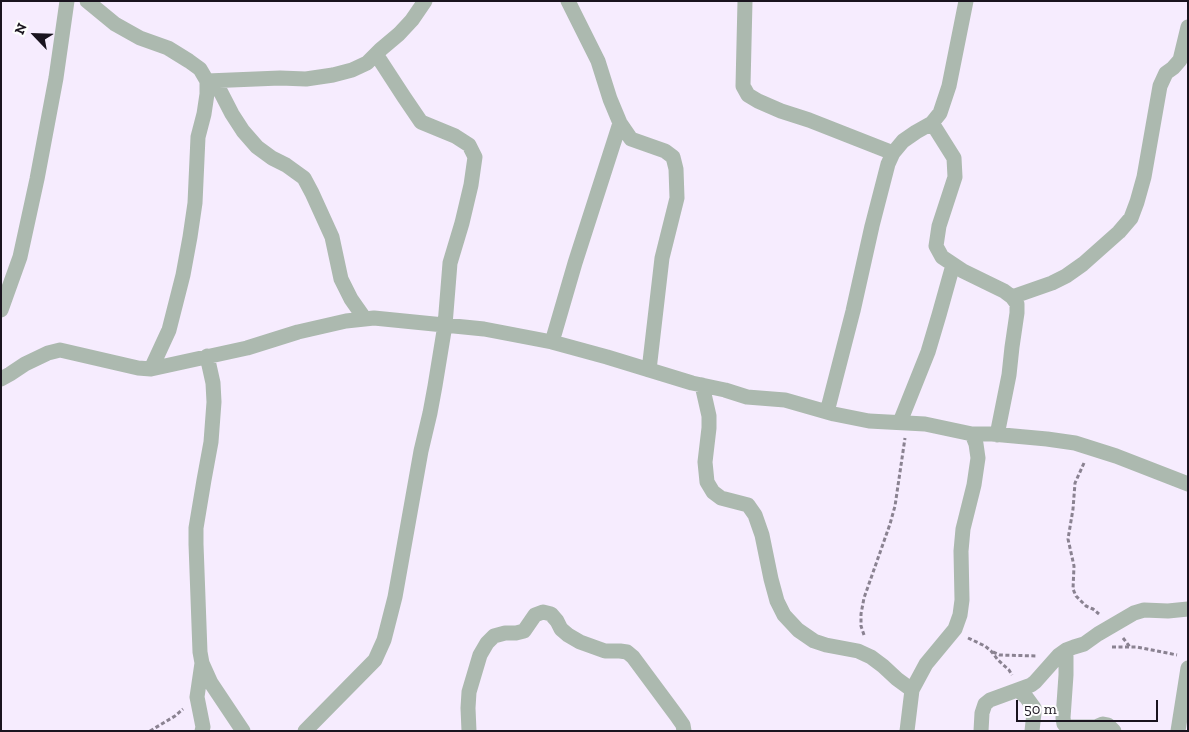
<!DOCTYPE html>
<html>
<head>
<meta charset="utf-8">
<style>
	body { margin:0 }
	#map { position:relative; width:1189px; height:732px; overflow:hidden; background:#f6ecfe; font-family:"Zilla Slab",serif }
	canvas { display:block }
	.frame { position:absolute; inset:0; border:2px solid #1a141f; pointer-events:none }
	.north { position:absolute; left:10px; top:10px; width:50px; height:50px; -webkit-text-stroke:4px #fefefe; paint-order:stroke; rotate:294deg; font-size:14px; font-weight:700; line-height:20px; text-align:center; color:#1a141f }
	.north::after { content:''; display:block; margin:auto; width:18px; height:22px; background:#1a141f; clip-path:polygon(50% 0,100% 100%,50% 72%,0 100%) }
	.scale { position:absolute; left:1016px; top:700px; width:142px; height:22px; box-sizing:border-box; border:2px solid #1a141f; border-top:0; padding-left:6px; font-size:15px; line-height:18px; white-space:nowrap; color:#1a141f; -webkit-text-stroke:4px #fefefe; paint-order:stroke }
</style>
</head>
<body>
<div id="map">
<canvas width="1189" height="732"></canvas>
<div class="frame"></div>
<div class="north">N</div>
<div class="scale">50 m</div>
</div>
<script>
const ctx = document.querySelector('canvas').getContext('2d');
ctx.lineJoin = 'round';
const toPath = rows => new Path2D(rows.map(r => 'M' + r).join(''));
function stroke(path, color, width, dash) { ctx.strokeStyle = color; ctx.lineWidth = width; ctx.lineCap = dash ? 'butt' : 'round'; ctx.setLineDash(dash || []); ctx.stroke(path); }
stroke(toPath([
	[1084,463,1075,483,1073,509,1068,539,1074,566,1073,589,1076,596,1086,606,1093,609,1099,614],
	[864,635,861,626,861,614,864,598,890,524,895,506,905,438],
	[968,638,985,646,991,651,998,660,1009,670,1012,675],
	[1123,638,1130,647],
	[1112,647,1137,647,1177,655],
	[993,652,1000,655,1036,656],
	[150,731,175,716,183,709]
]), '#8a8291', 3, [4, 2.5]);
stroke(toPath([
	[87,1,115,24,140,38,168,48,189,61,200,69,207,81,207,94,204,114,198,137,195,203,190,237,183,275,169,330,151,369],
	[568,1,598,61,610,99,620,123,631,139,665,151,673,157,676,169,677,198,662,258,649,370],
	[745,1,743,86,748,95,758,101,781,111,809,120,893,153],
	[207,81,280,78,306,79,333,75,352,70,367,63,380,50,399,34,412,20,425,1],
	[215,81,232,114,243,131,257,147,272,158,286,165,304,178,312,193,332,237,341,279,351,299,365,319],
	[932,123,954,158,955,177,939,226,936,246,942,257,963,271,1004,291,1012,297,1017,304,1017,313,1012,347,1009,375,997,435],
	[1012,297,1052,283,1066,276,1083,264,1119,232,1131,218,1137,202,1144,177,1160,86,1166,73,1173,68,1180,60,1188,27],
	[1,310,20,257,37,179,56,78,67,1],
	[552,342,575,263,620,123],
	[207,356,213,383,214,402,211,442,204,480,196,528,196,544,200,652,202,663,211,683,243,731],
	[1,379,10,374,25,364,48,353,60,350,138,368,151,369,247,348,298,332,346,321,374,318,484,329,552,342,607,357,692,383,725,390,747,397,785,400,834,414,869,421,925,424,972,434,992,434,1047,439,1075,443,1116,456,1188,484],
	[702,385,709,416,709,428,705,462,707,482,713,492,721,498,748,505,755,515,762,535,771,579,777,601,784,615,798,630,814,641,826,645,858,651,871,657,883,666,897,679,912,690],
	[827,412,853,311,872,226,888,164,893,153,903,141,916,132,932,123,940,113,949,86,966,1],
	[900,422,928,352,939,315,953,265],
	[1066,650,1066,675,1063,718,1064,724,1066,726,1071,727,1096,727,1103,724,1108,725,1114,731],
	[202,663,197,697,203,727,202,731],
	[1018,690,1026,697,1034,708,1034,713,1032,731],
	[305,731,375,660,384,640,395,597,421,451,430,413,435,386,445,325,448,288,450,263,462,223,471,185,475,157,469,145,455,136,421,122,404,97,376,54],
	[469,731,468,708,469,692,480,655,487,643,494,636,505,633,516,633,524,631,535,615,543,612,551,614,557,621,561,629,568,635,580,642,605,651,620,651,627,652,633,657,676,715,683,725,684,731],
	[907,731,912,690,926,664,955,629,960,615,962,600,961,551,963,529,974,485,978,458,976,444,972,434],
	[981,731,982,713,985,704,990,700,1031,685,1035,682,1059,655,1066,650,1074,647,1084,644,1098,634,1134,613,1144,610,1168,611,1188,609],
	[1178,731,1188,668]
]), '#acb9af', 15);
</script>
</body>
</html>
